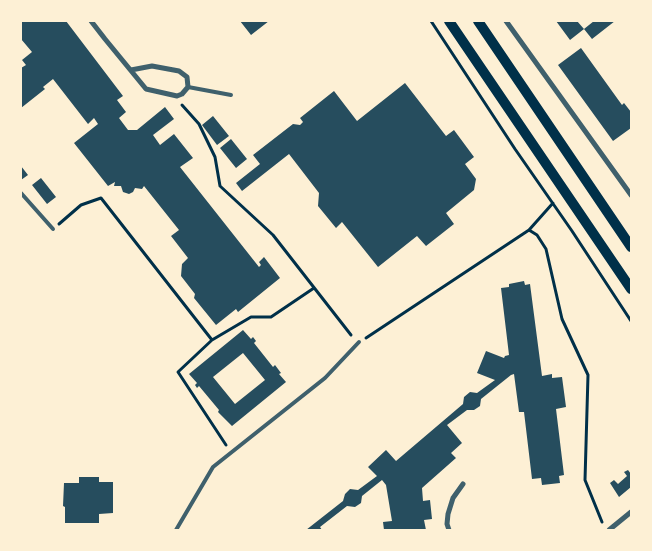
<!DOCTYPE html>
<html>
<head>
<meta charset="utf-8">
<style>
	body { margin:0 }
	#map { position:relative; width:652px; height:551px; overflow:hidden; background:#fdf0d5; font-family:Lora,serif }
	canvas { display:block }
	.frame { position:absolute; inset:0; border:22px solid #fdf0d5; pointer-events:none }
</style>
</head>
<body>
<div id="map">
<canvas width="652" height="551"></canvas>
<div class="frame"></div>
</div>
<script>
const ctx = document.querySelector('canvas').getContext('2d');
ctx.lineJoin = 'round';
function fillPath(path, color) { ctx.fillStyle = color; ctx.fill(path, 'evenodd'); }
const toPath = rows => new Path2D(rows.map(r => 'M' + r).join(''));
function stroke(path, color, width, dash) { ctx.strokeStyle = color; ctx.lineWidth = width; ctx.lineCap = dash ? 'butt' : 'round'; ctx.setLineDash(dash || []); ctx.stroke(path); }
fillPath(toPath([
	[21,21,66,21,123,96,117,100,126,112,119,118,128,130,137,130,165,107,174,119,153,135,160,145,174,134,193,158,180,167,259,267,261,265,259,262,264,257,280,278,238,312,236,309,216,325,194,298,195,294,181,276,182,264,188,258,171,236,179,230,144,186,142,189,135,188,133,192,129,194,123,192,121,186,114,186,115,182,108,186,74,143,98,124,94,118,88,124,53,79,43,87,45,89,21,108,21,68,26,65,22,60,32,52,21,39],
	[240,21,269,21,251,35],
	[556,21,577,21,584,29,570,40],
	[594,21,615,21,592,39,584,29],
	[581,48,622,105,624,103,631,112,631,128,613,141,558,65],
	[405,83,446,136,454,130,474,157,465,164,476,179,474,190,446,213,454,224,426,246,417,236,378,267,342,222,336,228,318,206,319,193,289,154,242,191,236,183,260,164,253,155,293,124,300,125,303,122,300,118,334,91,357,121],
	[213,116,229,136,217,145,202,125],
	[231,139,247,159,236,168,220,148],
	[21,166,28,175,21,180],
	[41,178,56,197,47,204,32,185],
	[524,281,525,285,530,284,542,376,552,374,552,378,562,377,566,407,556,409,564,475,559,476,560,483,542,485,541,478,532,479,524,412,519,412,514,374,511,375,481,399,480,406,474,410,467,410,447,425,462,443,451,453,456,458,422,488,423,501,430,500,432,519,424,520,426,530,384,530,383,522,392,521,386,485,382,480,362,496,361,503,355,507,347,506,320,527,322,530,306,530,343,501,345,494,350,489,358,490,377,476,368,467,386,450,396,461,463,404,464,397,470,392,477,393,495,380,477,373,486,351,504,358,505,356,509,355,501,288,509,287,509,284],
	[243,330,251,339,253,337,256,341,254,343,273,367,275,365,281,373,279,374,286,382,232,426,218,412,219,410,199,386,197,388,195,385,197,383,189,374],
	[243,353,265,380,235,404,213,377],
	[628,470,631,474,631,487,619,497,610,483,614,480,618,484,627,476,624,472],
	[79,477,99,477,99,482,113,482,113,513,99,514,99,523,65,523,65,507,63,506,64,483,79,483]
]), '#264d5e');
stroke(toPath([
	[431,21,515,149,572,231,631,321],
	[182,105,199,124,215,157,220,186,273,235,351,335],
	[59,224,81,205,101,198,212,340,178,372,226,445],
	[529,230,553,203],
	[366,338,529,230,537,235,546,249,562,319,588,375,585,480,602,522],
	[212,340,251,317,271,317,314,288]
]), '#003049', 3);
stroke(toPath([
	[188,87,231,95],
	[21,193,53,229],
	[176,530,213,467,325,378,359,342]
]), '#3f606c', 4);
stroke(toPath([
	[91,21,105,39,146,89,177,96,182,94,188,87,187,77,179,71,152,66,131,70],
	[506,21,631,195],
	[449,530,447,524,448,514,453,498,463,484],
	[609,530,631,512]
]), '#3f606c', 5);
stroke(toPath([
	[449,21,631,289],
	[478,21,631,247]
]), '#003049', 10);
</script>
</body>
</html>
